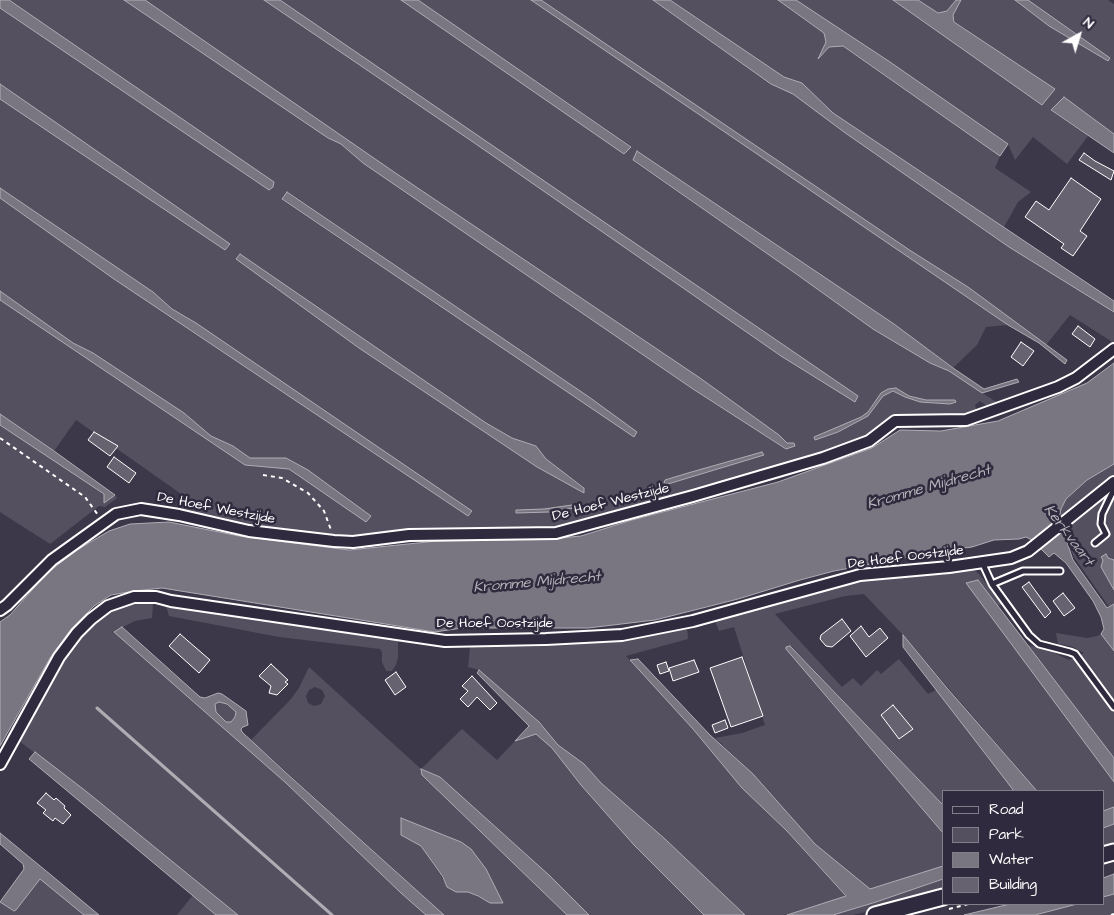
<!DOCTYPE html>
<html>
<head>
<meta charset="utf-8">
<style>
	body { margin:0 }
	#map { position:relative; width:1114px; height:915px; overflow:hidden; background:#3c3749; font-family:"Architects Daughter",sans-serif }
	canvas { display:block }
	.legend { position:absolute; left:942px; top:790px; width:162px; height:115px; box-sizing:border-box; background:#2f2a3d; border:1px solid #827f8b; margin:0; padding:6px 9px; list-style:none; font-size:15px; color:#fff }
	.legend li { display:flex; align-items:center; gap:10px; height:25px }
	.legend b { width:25px; border:1px solid #827f8b }
	.north { position:absolute; left:1054px; top:10px; width:50px; height:50px; -webkit-text-stroke:4px #2f2a3d; paint-order:stroke; rotate:39deg; font-size:14px; font-weight:700; line-height:20px; text-align:center; color:#fff }
	.north::after { content:''; display:block; margin:auto; width:18px; height:22px; background:#fff; clip-path:polygon(50% 0,100% 100%,50% 72%,0 100%) }
</style>
</head>
<body>
<div id="map">
<canvas width="1114" height="915"></canvas>
<ul class="legend">
<li><b style="height:6px;background:#2f2a3d"></b>Road</li>
<li><b style="height:14px;background:#555060"></b>Park</li>
<li><b style="height:14px;background:#797682"></b>Water</li>
<li><b style="height:14px;background:#666270"></b>Building</li>
</ul>
<div class="north">N</div>
</div>
<script>
const ctx = document.querySelector('canvas').getContext('2d');
ctx.lineJoin = 'round';
function fillPath(path, color) { ctx.fillStyle = color; ctx.fill(path, 'evenodd'); }
const toPath = rows => new Path2D(rows.map(r => 'M' + r).join(''));
function stroke(path, color, width, dash) { ctx.strokeStyle = color; ctx.lineWidth = width; ctx.lineCap = dash ? 'butt' : 'round'; ctx.setLineDash(dash || []); ctx.stroke(path); }
function write(font, color, halo, rows, align = 'center') {
  ctx.font = font + ' "Architects Daughter",sans-serif'; ctx.lineWidth = 5; ctx.setLineDash([]); ctx.textBaseline = 'middle'; ctx.strokeStyle = halo; ctx.fillStyle = color; for (const [text, x, y, turn = 0] of rows) {
    ctx.save(); ctx.translate(x, y); ctx.rotate((+turn || 0) * Math.PI / 180); ctx.textAlign = isNaN(turn) ? turn : align; if (halo) ctx.strokeText(text, 0, 0); ctx.fillText(text, 0, 0); ctx.restore();
  }
}
fillPath(toPath([
	[9,0,124,0,328,137,341,144,363,163,693,389,785,449,795,446,794,443,787,443,779,435,700,378,394,172,145,0,264,0,473,142,781,356,781,343,461,126,280,0,401,0,624,154,631,146,418,0,531,0,1008,325,986,327,977,345,953,368,894,324,638,151,633,161,795,273,873,329,930,363,949,371,1001,405,991,409,980,401,975,405,977,412,969,416,895,417,863,439,803,462,563,530,353,542,257,529,181,513,184,496,76,420,54,451,0,414,0,300,245,465,289,469,366,522,371,516,308,470,286,458,250,458,233,446,211,436,184,413,93,353,73,343,0,291,0,198,173,319,468,516,472,512,196,323,172,309,153,292,0,188,0,99,225,250,230,245,0,84,0,8,269,190,273,187,274,182],
	[288,192,589,397,637,433,634,436,282,200],
	[239,254,486,423,512,438,536,446,546,459,584,487,583,492,537,467,359,348,237,259],
	[896,388,909,396,926,400,954,400,956,401,920,402,905,397,893,391,883,396,868,416,838,432,815,439,814,437,861,417,868,412,881,393,888,389],
	[762,452,764,455,668,484,665,480],
	[541,0,653,0,771,84,793,93,844,132,1009,247,1114,312,1114,343,1070,315,1046,345,968,287,911,251],
	[670,0,778,0,824,33,826,42,819,57,829,47,842,46,1000,156,995,168,1031,192,1018,202,1004,227,833,113,802,83,784,77],
	[796,0,893,0,1042,104,1054,89,955,22,953,15,961,0,1015,0,1049,26,1108,61,1110,58,1028,0,1108,0,1114,4,1114,134,1064,97,1051,111,1088,136,1067,164,1033,137,1015,160,1008,144,890,62],
	[918,0,956,0,947,11,938,13],
	[0,425,105,495,104,503,115,495,117,498,105,507,99,506,50,544,0,512],
	[1114,464,1114,475,1080,504,1059,519,1061,509,1066,499,1087,480],
	[1114,489,1114,560,1108,558,1104,560,1101,567,1114,590,1114,604,1109,607,1074,557,1063,530],
	[967,568,974,570,979,574,1002,604,998,606,978,580,967,583,1114,782,1114,807,1103,811,1103,791,1037,791,903,635,864,594,845,596,775,614,842,687,853,678,861,686,877,670,881,674,899,659,928,694,936,690,1014,791,943,791,943,805,791,646,787,647,786,649,943,833,943,866,870,890,815,844,753,774,715,738,742,733,765,725,734,627,719,631,715,621,800,595,874,577,936,570,940,575,946,574,952,569],
	[141,603,153,604,152,618,135,621,117,630,286,783,401,893,426,915,238,915,87,792,15,738,59,665,79,637,99,617,113,607],
	[166,606,398,639,398,658,396,665,392,671,386,671,382,662,382,652,380,649,279,637,169,616],
	[687,627,688,639,626,656,693,729,742,788,787,831,846,897,787,915,745,915,665,839,601,783,584,764,558,745,539,722,479,670,468,667,470,647,534,647,618,642],
	[1056,633,1087,638,1097,636,1101,634,1114,651,1114,758,1028,645,1048,650,1069,660,1084,653,1071,646,1058,644],
	[309,667,421,769,462,729,497,760,515,741,536,734,552,748,581,785,634,845,704,915,589,915,550,876,440,777,421,769,422,775,567,915,444,915,251,740,291,699,299,688],
	[315,687,322,690,325,696,321,704,314,706,308,703,306,696,309,690],
	[401,835,450,839,461,842,471,849,486,869,490,903,468,892,456,892,449,888,421,846],
	[219,702,227,704,236,712,235,717,231,722,226,722,222,719,216,712,215,704],
	[1114,824,1114,846,1103,849,1103,828],
	[40,879,84,915,0,915,0,902,13,911,16,910],
	[943,879,943,892,853,915,833,915,876,902],
	[1114,894,1114,915,1035,915,1077,904,1103,904,1103,897],
	[193,895,216,915,177,915]
]), '#555060');
const water = toPath([
	[0,0,9,0,274,182,273,187,269,190,0,8,0,0],
	[124,0,145,0,394,172,700,378,779,435,787,443,794,443,795,446,786,449,693,389,363,163,341,144,328,138,124,0],
	[264,0,280,0,858,396,855,402,781,356,473,142,264,0],
	[401,0,418,0,631,147,624,154,401,0],
	[531,0,541,0,911,251,968,287,1067,360,1065,364,1039,343,1008,325,531,0],
	[653,0,670,0,784,77,802,83,833,113,1114,301,1114,312,1009,247,844,132,793,94,771,84,653,0],
	[778,0,796,0,890,62,1008,144,1000,156,843,46,829,47,818,59,826,42,824,33,778,0],
	[893,0,918,0,938,13,947,11,956,0,961,0,953,15,954,22,1055,89,1042,105,893,0],
	[1015,0,1028,0,1110,58,1108,61,1049,26,1015,0],
	[0,84,58,124,230,244,225,250,0,99,0,84],
	[1064,97,1114,134,1114,153,1051,110,1064,97],
	[637,151,894,324,953,368,984,389,1017,379,1019,382,982,393,949,371,930,363,873,329,795,273,633,160,637,151],
	[0,188,153,292,172,309,196,323,472,511,468,516,114,279,0,198,0,188],
	[287,192,589,397,637,432,634,437,282,199,287,192],
	[240,254,486,423,512,438,536,446,546,459,584,488,584,493,537,467,359,348,236,259,240,254],
	[0,291,73,343,93,353,184,413,211,436,233,446,250,458,286,458,308,470,371,516,366,522,289,469,245,465,0,300,0,291],
	[1114,363,1114,464,1087,480,1066,499,1061,509,1059,519,1073,560,1107,608,1114,604,1114,651,1101,634,1104,629,1101,617,1093,601,1066,563,1054,553,1049,557,1032,540,1026,537,1019,539,994,540,972,547,940,551,834,571,800,580,738,599,655,620,588,628,462,628,435,632,162,588,135,591,111,595,94,606,71,629,50,658,0,746,0,622,10,615,47,573,77,550,109,531,130,524,169,522,239,536,349,550,437,541,549,539,581,536,632,520,778,482,872,448,900,430,941,431,998,421,1087,383,1114,363],
	[896,388,909,396,926,400,955,400,956,402,950,404,920,402,905,397,893,391,883,396,868,416,838,432,815,440,814,437,861,417,868,412,881,393,888,389,896,388],
	[0,414,54,451,115,495,104,503,104,494,0,425,0,414],
	[762,452,764,455,668,484,664,483,665,480,688,473,762,452],
	[572,505,573,508,550,512,516,513,516,510,544,509,572,505],
	[1106,554,1108,558,1114,560,1114,590,1101,567,1103,560,1101,557,1106,554],
	[978,580,1114,758,1114,782,966,583,978,580],
	[122,627,200,697,205,698,218,693,222,694,246,711,248,725,243,727,241,729,242,732,284,771,444,915,426,915,401,893,286,783,114,632,122,627],
	[219,702,227,704,236,712,235,717,231,722,226,722,216,712,215,704,219,702],
	[903,635,947,688,1037,791,1014,791,903,647,903,635],
	[790,646,943,805,943,833,786,649,786,647,790,646],
	[638,659,710,735,753,774,815,844,870,889,943,866,943,879,876,902,833,915,787,915,846,896,787,831,742,788,693,729,630,660,638,659],
	[479,670,539,722,558,745,584,764,601,783,665,839,745,915,704,915,634,845,581,785,552,748,536,734,515,741,529,726,477,673,479,670],
	[35,752,87,792,238,915,216,915,29,759,35,752],
	[421,769,440,777,550,876,589,915,567,915,422,775,421,769],
	[1114,807,1114,824,1103,828,1103,811,1114,807],
	[401,818,461,842,471,849,486,869,503,903,490,903,478,896,468,892,456,892,447,887,443,877,421,846,401,835,401,818],
	[0,833,51,875,99,915,84,915,40,879,16,910,14,911,0,902,24,869,23,864,0,844,0,833],
	[1114,874,1114,894,1103,897,1103,878,1114,874],
	[1010,904,1077,904,1035,915,964,915,1010,904]
]);
fillPath(water, '#797682');
stroke(water, '#afadb4', 1);
stroke(toPath([
	[97,708,332,915]
]), '#afadb4', 3);
const building = toPath([
	[1084,153,1095,161,1114,171,1111,180,1079,160,1084,153],
	[1071,178,1101,199,1080,231,1087,236,1073,256,1061,248,1064,244,1025,217,1036,201,1049,210,1071,178],
	[1078,326,1095,339,1090,347,1072,334,1078,326],
	[1021,342,1034,351,1023,366,1011,357,1021,342],
	[94,432,118,446,110,456,88,440,94,432],
	[114,457,136,473,129,483,107,467,114,457],
	[1029,582,1051,612,1045,618,1022,587,1029,582],
	[1063,593,1075,608,1064,616,1053,601,1063,593],
	[842,619,851,631,832,647,826,646,820,639,821,635,842,619],
	[861,626,869,637,880,628,888,638,866,657,850,636,861,626],
	[180,634,210,660,199,673,169,646,180,634],
	[742,657,763,716,731,727,710,668,742,657],
	[694,660,699,672,673,681,669,668,694,660],
	[666,662,669,671,660,674,657,665,666,662],
	[271,664,288,680,285,682,288,684,277,695,269,693,271,686,259,676,271,664],
	[396,672,406,687,395,695,385,680,396,672],
	[472,676,497,703,490,710,477,697,468,707,460,699,468,691,462,686,472,676],
	[893,705,913,729,899,739,881,715,893,705],
	[725,720,728,728,715,733,712,725,725,720],
	[46,793,54,800,56,798,65,806,64,808,71,815,63,824,55,818,53,821,43,813,46,810,37,803,46,793]
]);
fillPath(building, '#666270');
stroke(building, '#fff', 1);
const lane = toPath([
	[1095,543,1106,534,1101,524,1102,514,1114,489],
	[982,562,992,584,1029,635,1039,644,1070,652,1075,654,1114,707],
	[992,584,1023,571,1060,571]
]);
const street = toPath([
	[0,610,7,605,52,560,116,514,141,509,179,515,249,531,334,541,353,542,409,535,556,533,693,496,823,458,869,441,895,421,966,420,1058,387,1076,378,1114,349],
	[0,764,59,657,77,633,91,619,108,606,134,597,156,597,171,601,445,641,546,639,622,635,693,621,860,575,949,567,1011,558,1028,551,1114,482]
]);
const secondary = toPath([
	[1103,855,1114,852],
	[875,915,943,897]
]);
stroke(lane, '#fff', 9);
stroke(street, '#fff', 14);
stroke(secondary, '#fff', 19);
stroke(toPath([
	[0,438,85,497,98,515],
	[263,475,282,478,308,493,324,511,331,530],
	[949,909,969,904],
	[1111,915,1114,914]
]), '#fff', 2, [4, 4]);
stroke(lane, '#2f2a3d', 5);
stroke(street, '#2f2a3d', 10);
stroke(secondary, '#2f2a3d', 15);
write('14px', '#fff', '#2f2a3d', [
	["De Hoef Westzijde",611,503,-14],
	["De Hoef Westzijde",216,509,11],
	["De Hoef Oostzijde",906,558,-7],
	["De Hoef Oostzijde",495,624]
]);
write('italic 15px', '#b5b4ba', '#2f2a3d', [
	["Kromme Mijdrecht",929,488,-16],
	["Kerkvaart",1068,536,53],
	["Kromme Mijdrecht",537,583,-5]
]);
</script>
</body>
</html>
